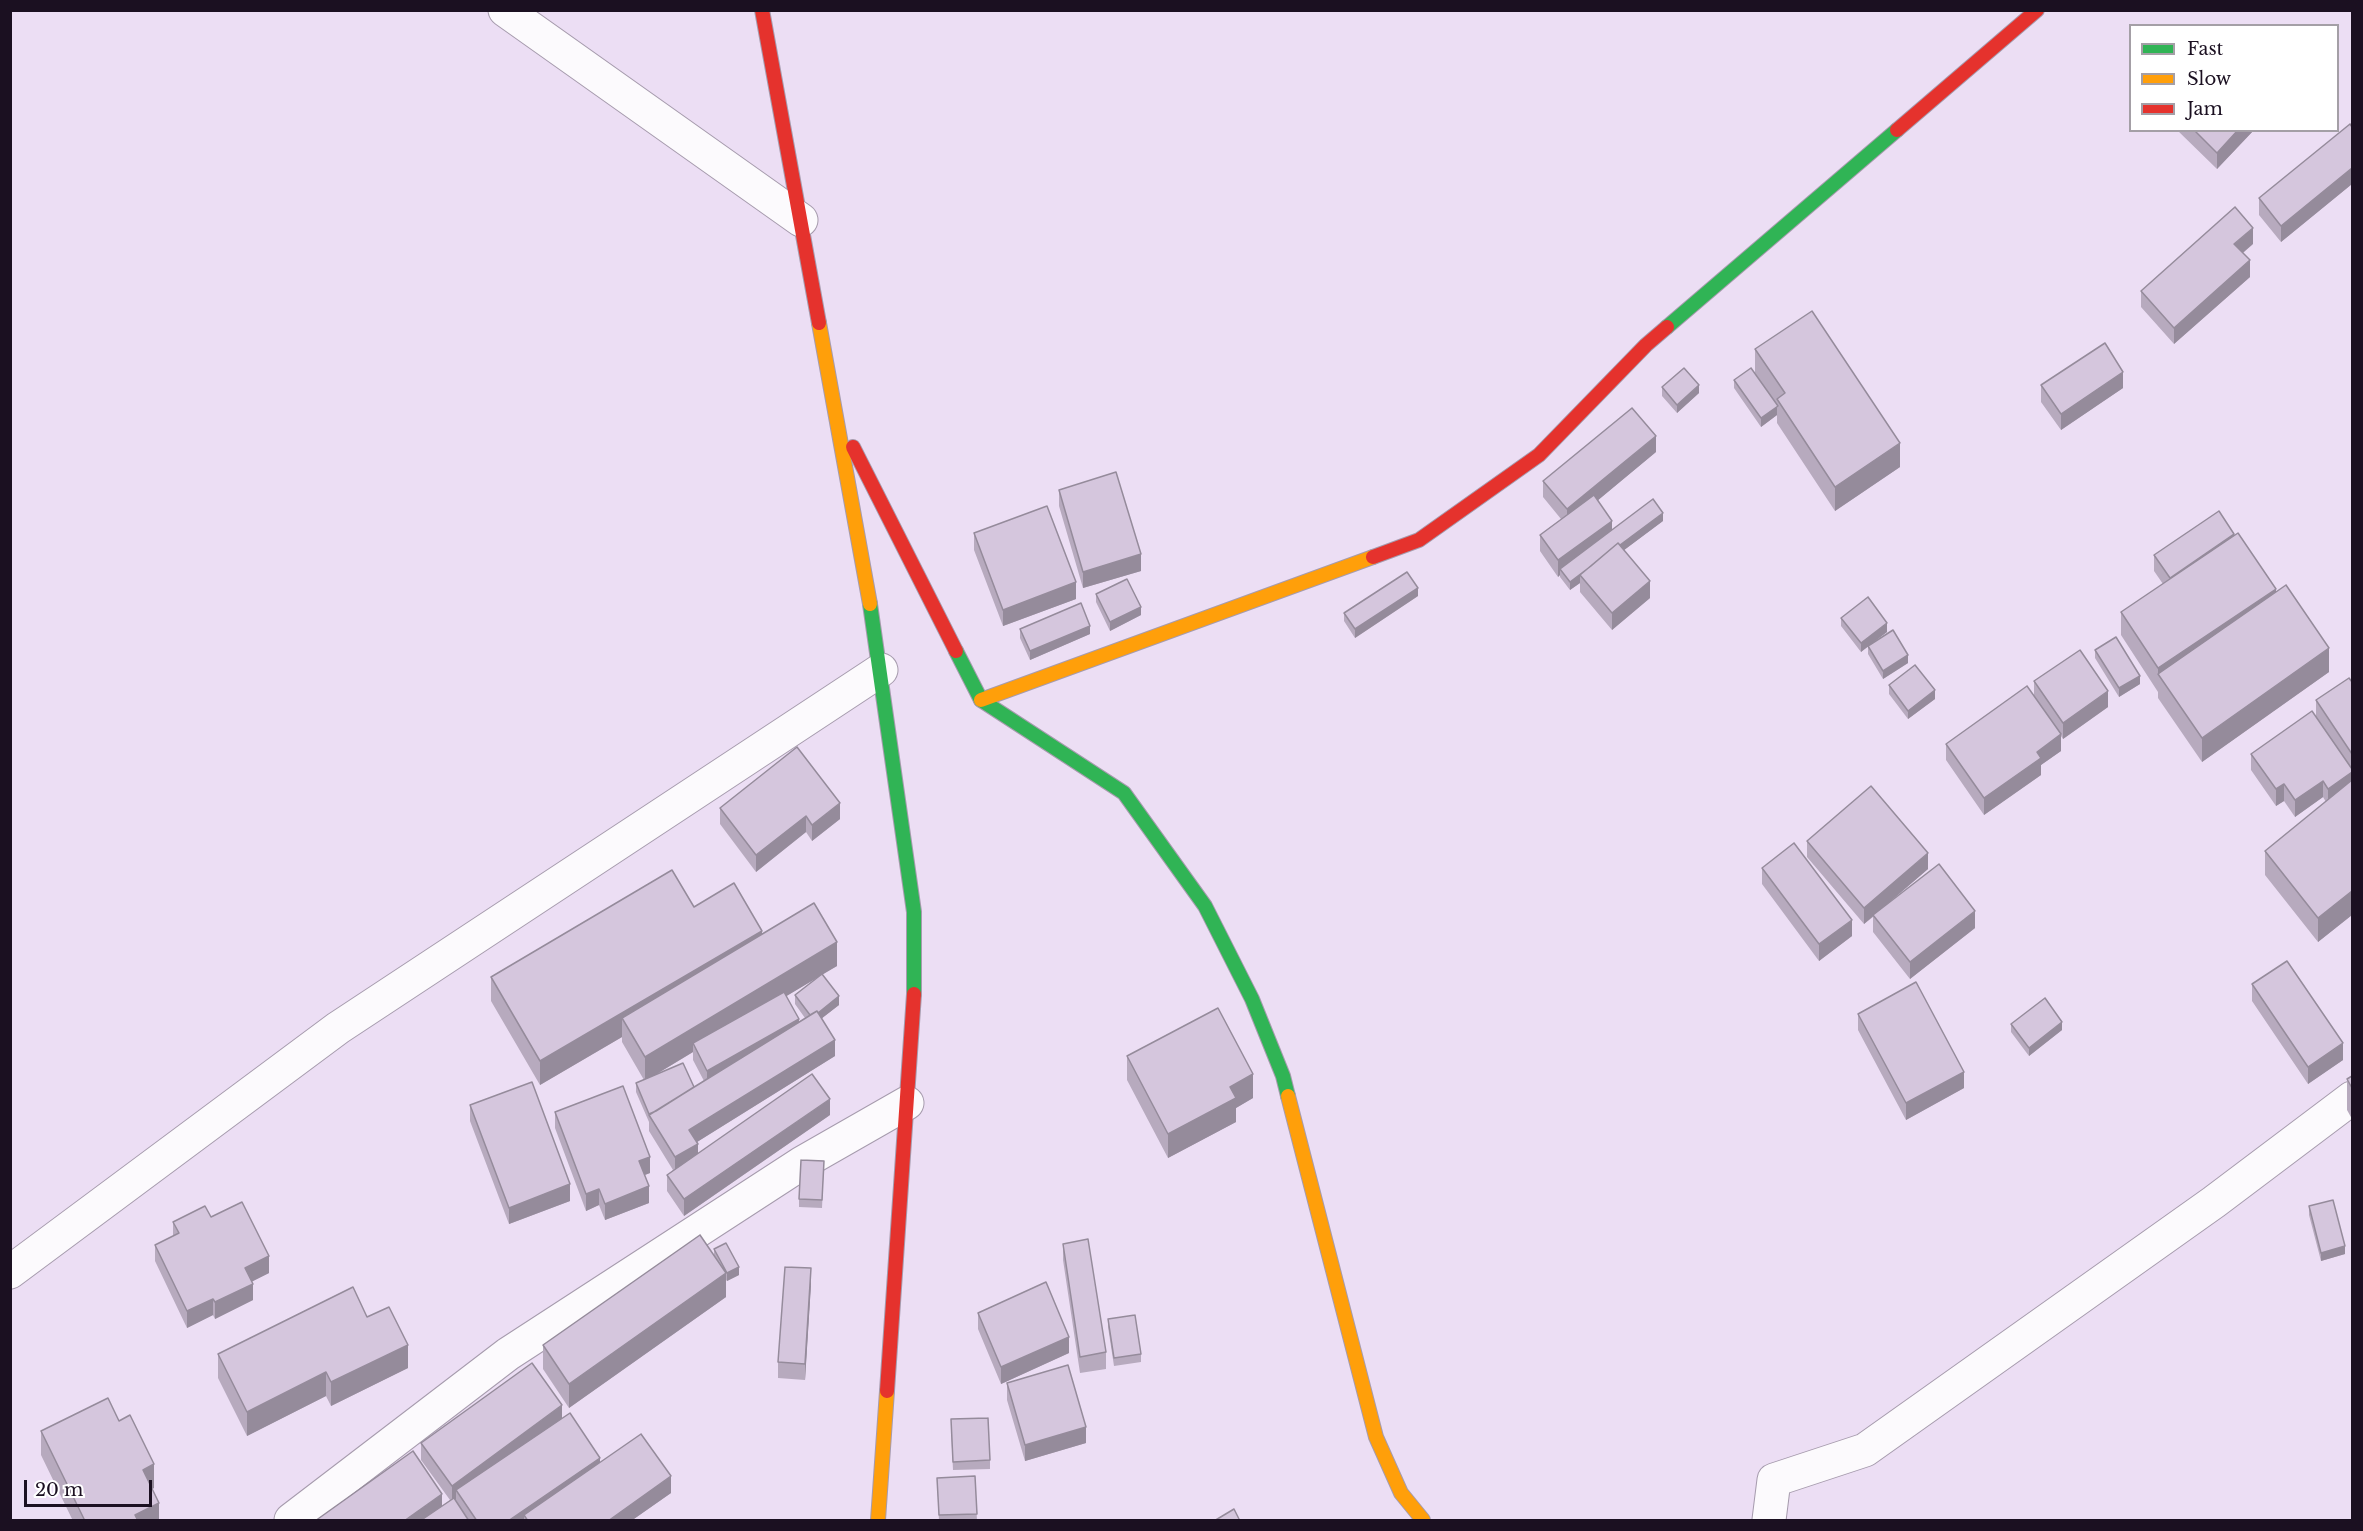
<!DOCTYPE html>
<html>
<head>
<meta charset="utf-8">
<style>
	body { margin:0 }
	#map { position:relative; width:2363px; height:1531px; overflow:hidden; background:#ecdef4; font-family:"Libre Baskerville",serif }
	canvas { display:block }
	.frame { position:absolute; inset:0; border:12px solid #1b1021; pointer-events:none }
	.legend { position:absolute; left:2129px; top:24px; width:210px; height:108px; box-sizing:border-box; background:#fff; border:2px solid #a49fa6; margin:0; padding:8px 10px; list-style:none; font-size:18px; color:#1b1021 }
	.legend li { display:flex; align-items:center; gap:12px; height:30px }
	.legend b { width:30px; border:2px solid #a49fa6 }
	.scale { position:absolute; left:24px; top:1480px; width:128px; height:27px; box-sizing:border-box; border:3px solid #1b1021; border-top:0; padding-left:8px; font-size:18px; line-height:21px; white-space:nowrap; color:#1b1021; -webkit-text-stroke:4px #fff; paint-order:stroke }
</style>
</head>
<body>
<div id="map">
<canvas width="2363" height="1531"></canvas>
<div class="frame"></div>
<ul class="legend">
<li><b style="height:8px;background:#30b455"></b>Fast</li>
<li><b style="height:8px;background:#ff9f0a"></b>Slow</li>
<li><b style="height:8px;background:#e5322d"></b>Jam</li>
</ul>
<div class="scale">20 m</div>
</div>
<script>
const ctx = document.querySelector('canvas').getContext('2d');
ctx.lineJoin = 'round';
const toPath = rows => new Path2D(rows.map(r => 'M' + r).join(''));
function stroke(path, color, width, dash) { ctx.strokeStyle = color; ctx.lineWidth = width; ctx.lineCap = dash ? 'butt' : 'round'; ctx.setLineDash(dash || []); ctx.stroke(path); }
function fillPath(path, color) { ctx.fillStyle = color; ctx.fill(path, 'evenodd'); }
const street = toPath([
	[505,10,801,220],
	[10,1272,338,1028,881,670],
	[291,1520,508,1354,802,1163,907,1103],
	[1769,1520,1774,1480,1865,1450,2214,1202,2352,1098]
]);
const fast = toPath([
	[1667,327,1897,130],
	[870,604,914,912,914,994],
	[956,651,981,700,1124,793,1205,906,1252,999,1283,1076,1288,1096]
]);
const slow = toPath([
	[819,323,870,604],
	[981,700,1373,557],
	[1288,1096,1376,1437,1401,1493,1423,1520],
	[878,1520,887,1391]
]);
const jam = toPath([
	[762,10,819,323],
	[1897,130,2037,10],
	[853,447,956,651],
	[1373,557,1419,540,1539,455,1646,345,1667,327],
	[887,1391,914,994]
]);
stroke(street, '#a69bad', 35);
stroke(fast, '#a69bad', 16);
stroke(slow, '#a69bad', 16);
stroke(jam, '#a69bad', 16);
stroke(street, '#fcfafd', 33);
stroke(fast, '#30b455', 14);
stroke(slow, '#ff9f0a', 14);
stroke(jam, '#e5322d', 14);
fillPath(toPath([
	[2352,127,2352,184,2281,242,2259,215,2259,198],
	[2177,130,2254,130,2217,169],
	[2253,244,2243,253,2250,277,2174,344,2141,307,2141,291],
	[1755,349,1900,467,1835,511,1777,423,1777,415,1761,427,1734,388,1734,380,1767,391,1755,373],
	[2041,385,2123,388,2061,430,2041,402],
	[1662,387,1699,393,1677,413,1662,396],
	[1656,452,1598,500,1612,530,1663,521,1624,550,1650,598,1612,630,1580,592,1580,583,1570,590,1560,577,1560,575,1558,577,1540,551,1540,535,1561,519,1543,497,1543,481],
	[1059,490,1141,571,1083,588,1059,506],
	[974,533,1076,599,1003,626,974,550],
	[2234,535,2276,591,2329,672,2202,762,2158,698,2158,692,2121,635,2121,612,2163,584,2154,571,2154,555],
	[1096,594,1141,615,1110,631,1096,602],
	[1418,596,1355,638,1344,621,1344,613],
	[1841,618,1887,632,1873,642,1908,663,1883,679,1868,654,1868,646,1861,652,1841,626],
	[1020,629,1090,634,1030,660,1020,638],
	[2095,650,2140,684,2119,697,2095,658],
	[2034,681,2108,707,2063,739,2061,736,2061,751,2041,765,2041,775,1984,815,1946,760,1946,744,2034,696],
	[2352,682,2352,915,2318,942,2265,875,2265,851,2326,802,2323,797,2295,817,2284,801,2276,806,2251,770,2251,754,2316,717,2316,700],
	[1889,685,1935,699,1908,719,1889,694],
	[720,808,840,819,812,841,806,832,756,872,720,824],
	[1807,841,1928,869,1891,901,1975,928,1910,979,1873,932,1873,917,1864,924,1807,857],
	[1762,868,1852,936,1819,961,1762,884],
	[694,907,762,934,837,966,822,974,839,1005,822,1018,835,1056,697,1142,698,1153,830,1115,684,1216,667,1191,667,1175,673,1170,649,1131,649,1122,636,1092,636,1083,644,1080,622,1042,622,1037,540,1085,491,1001,491,977],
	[818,977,795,995,795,1004,805,1018,799,1022,786,996],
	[693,1052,693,1060,704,1081,694,1087,655,1075],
	[2252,984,2343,1060,2308,1084,2252,1001],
	[1858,1014,1964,1088,1906,1120,1858,1030],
	[2011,1024,2062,1030,2029,1056,2011,1032],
	[1127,1056,1253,1098,1236,1108,1236,1122,1168,1158,1127,1080],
	[2352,1076,2352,1119,2347,1110,2347,1079],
	[470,1105,570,1201,509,1224,470,1121],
	[555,1112,650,1173,645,1175,649,1203,605,1220,599,1205,586,1211,555,1128],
	[824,1161,822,1208,799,1207,799,1199],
	[2309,1206,2345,1254,2321,1261,2309,1215],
	[211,1217,269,1273,251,1282,253,1300,215,1319,213,1315,187,1328,155,1261,155,1245,173,1236,173,1222],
	[1063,1244,1106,1352,1106,1369,1080,1373,1063,1260],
	[714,1249,739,1275,727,1281,726,1280,726,1297,569,1408,543,1369,543,1345,714,1256],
	[811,1284,805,1380,778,1378,778,1362],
	[978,1313,1069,1353,1001,1384,978,1329],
	[367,1317,408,1368,331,1406,326,1396,247,1436,218,1378,218,1354],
	[1108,1319,1141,1354,1141,1362,1114,1366,1108,1327],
	[1007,1383,1086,1443,1025,1461,1007,1400],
	[562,1418,600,1463,671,1493,631,1521,315,1521,442,1506,450,1500,421,1460,421,1443],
	[951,1428,990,1460,990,1469,953,1470],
	[41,1431,154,1488,152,1489,159,1521,73,1521,41,1455],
	[975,1476,977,1521,939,1521,937,1478]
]), '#b7aabe');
fillPath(toPath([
	[2238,130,2254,130,2217,169,2217,153],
	[2352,168,2352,184,2281,242,2281,226],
	[2253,228,2253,244,2234,260,2234,244],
	[2250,260,2250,277,2174,344,2174,328],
	[2123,372,2123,388,2061,430,2061,414],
	[1699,385,1699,393,1677,413,1677,405],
	[1777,406,1777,415,1761,427,1761,418],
	[1656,436,1656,452,1567,526,1567,509],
	[1900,443,1900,467,1835,511,1835,487],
	[1663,513,1663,521,1584,580,1580,575,1580,583,1570,590,1570,582],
	[1612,521,1612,537,1560,569,1560,575,1558,577,1558,560],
	[2234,534,2234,550,2170,594,2170,578],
	[1141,554,1141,571,1083,588,1083,572],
	[1650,581,1650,598,1612,630,1612,613],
	[1076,582,1076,599,1003,626,1003,610],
	[1418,588,1418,596,1355,638,1355,629],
	[2276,589,2276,613,2158,674,2158,668],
	[1141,607,1141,615,1110,631,1110,622],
	[1887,623,1887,632,1861,652,1861,643],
	[1090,626,1090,634,1030,660,1030,651],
	[2329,648,2329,672,2202,762,2202,738],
	[1908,655,1908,663,1883,679,1883,671],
	[2140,676,2140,684,2119,697,2119,688],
	[1935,690,1935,699,1908,719,1908,711],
	[2108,691,2108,707,2063,739,2063,723],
	[2061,734,2061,751,2041,765,2041,775,1984,815,1984,798,2037,752],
	[2352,772,2352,789,2328,805,2328,789],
	[2323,781,2323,797,2295,817,2295,800],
	[2284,784,2284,801,2276,806,2276,789],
	[840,803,840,819,812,841,812,825],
	[806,816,806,832,756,872,756,855],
	[1928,853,1928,869,1864,924,1864,908],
	[2352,891,2352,915,2318,942,2318,918],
	[1975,911,1975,928,1910,979,1910,962],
	[1852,920,1852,936,1819,961,1819,944],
	[762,931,762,955,622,1018,622,1037,540,1085,540,1061],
	[837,942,837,966,696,1050,693,1043,693,1052,645,1081,645,1057],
	[839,996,839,1005,812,1026,812,1018],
	[799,1019,799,1035,707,1087,707,1071],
	[2062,1022,2062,1030,2029,1056,2029,1048],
	[835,1040,835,1056,689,1147,689,1130],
	[2343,1043,2343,1060,2308,1084,2308,1067],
	[1964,1072,1964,1088,1906,1120,1906,1103],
	[1253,1074,1253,1098,1236,1108,1236,1122,1168,1158,1168,1134,1230,1087],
	[830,1099,830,1115,684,1216,684,1199],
	[698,1144,698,1160,675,1174,675,1157],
	[650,1157,650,1173,639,1177,639,1161],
	[570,1184,570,1201,509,1224,509,1208],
	[649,1186,649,1203,605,1220,605,1204],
	[599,1189,599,1205,586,1211,586,1194],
	[2345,1246,2345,1254,2321,1261,2321,1253],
	[269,1256,269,1273,245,1285,245,1268],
	[739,1267,739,1275,727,1281,727,1273],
	[811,1268,811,1284,805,1380,805,1364],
	[726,1273,726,1297,569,1408,569,1384],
	[253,1284,253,1300,215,1319,215,1302],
	[213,1299,213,1315,187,1328,187,1311],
	[1069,1337,1069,1353,1001,1384,1001,1367],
	[408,1345,408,1368,331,1406,331,1382],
	[326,1372,326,1396,247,1436,247,1412],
	[562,1405,562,1422,456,1490,456,1499,452,1502,452,1486],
	[1086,1427,1086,1443,1025,1461,1025,1445],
	[600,1458,600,1475,524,1515,524,1521,508,1521],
	[154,1464,154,1488,143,1494,143,1470],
	[671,1476,671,1493,631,1521,608,1521],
	[442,1494,442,1510,427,1521,404,1521],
	[159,1503,159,1521,135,1521,135,1515]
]), '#958b9b');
const building = toPath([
	[2350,124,2352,127,2352,168,2281,226,2259,198,2350,124],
	[2194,130,2238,130,2217,153,2194,130],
	[2235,207,2253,228,2234,244,2250,260,2174,328,2141,291,2235,207],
	[1812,311,1900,443,1835,487,1777,399,1785,393,1755,349,1812,311],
	[2105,343,2123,372,2061,414,2041,385,2105,343],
	[1684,368,1699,385,1677,405,1662,387,1684,368],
	[1751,368,1778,406,1761,418,1734,380,1751,368],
	[1632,408,1656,436,1567,509,1543,481,1632,408],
	[1116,472,1141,554,1083,572,1059,490,1116,472],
	[1594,495,1612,521,1558,560,1540,535,1594,495],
	[1653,499,1663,513,1620,545,1618,543,1591,566,1570,582,1560,569,1653,499],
	[1047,506,1076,582,1003,610,974,533,1047,506],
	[2219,511,2234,534,2170,578,2154,555,2219,511],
	[2238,533,2276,589,2158,668,2121,612,2238,533],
	[1618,543,1650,581,1612,613,1580,575,1618,543],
	[1407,572,1418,588,1355,629,1344,613,1407,572],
	[1127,579,1141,607,1110,622,1096,594,1127,579],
	[2286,585,2329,648,2202,738,2158,674,2286,585],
	[1868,597,1887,623,1861,643,1841,618,1868,597],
	[1081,603,1090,626,1030,651,1020,629,1081,603],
	[1893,630,1908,655,1883,671,1868,646,1893,630],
	[2116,637,2140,676,2119,688,2095,650,2116,637],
	[2080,650,2108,691,2063,723,2034,681,2080,650],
	[1915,665,1935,690,1908,711,1889,685,1915,665],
	[2349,678,2352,682,2352,754,2316,700,2349,678],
	[2027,686,2061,734,2037,752,2041,758,1984,798,1946,744,2027,686],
	[2312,711,2352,769,2352,772,2328,789,2323,781,2295,800,2284,784,2276,789,2251,754,2312,711],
	[797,747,840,803,812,825,806,816,756,855,720,808,797,747],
	[2352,780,2352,891,2318,918,2265,851,2352,780],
	[1871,786,1928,853,1864,908,1807,841,1871,786],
	[1794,843,1852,920,1819,944,1762,868,1794,843],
	[1939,864,1975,911,1910,962,1873,915,1939,864],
	[672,870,694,907,734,883,762,931,540,1061,491,977,672,870],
	[814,903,837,942,645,1057,622,1018,814,903],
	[2287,961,2343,1043,2308,1067,2252,984,2287,961],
	[822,974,839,996,818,1013,817,1011,810,1015,795,995,822,974],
	[1916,982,1964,1072,1906,1103,1858,1014,1916,982],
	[784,992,799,1019,707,1071,693,1043,784,992],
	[2045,998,2062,1022,2029,1048,2011,1024,2045,998],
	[1218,1008,1253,1074,1230,1087,1236,1098,1168,1134,1127,1056,1218,1008],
	[817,1011,835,1040,689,1130,698,1144,675,1157,649,1115,817,1011],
	[683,1063,694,1087,656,1111,649,1114,636,1083,683,1063],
	[812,1074,830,1099,684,1199,667,1175,812,1074],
	[2352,1076,2352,1088,2347,1079,2352,1076],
	[532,1082,570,1184,509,1208,470,1105,532,1082],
	[623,1086,650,1157,639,1161,649,1186,605,1204,599,1189,586,1194,555,1112,623,1086],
	[801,1160,824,1161,822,1200,799,1199,801,1160],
	[2333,1200,2345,1246,2321,1253,2309,1206,2333,1200],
	[242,1202,269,1256,245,1268,253,1284,215,1302,213,1299,187,1311,155,1245,179,1233,173,1222,205,1206,211,1217,242,1202],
	[700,1235,726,1273,569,1384,543,1345,700,1235],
	[1088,1239,1106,1352,1080,1357,1063,1244,1088,1239],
	[726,1243,739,1267,727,1273,714,1249,726,1243],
	[785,1267,811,1268,805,1364,778,1362,785,1267],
	[1046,1282,1069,1337,1001,1367,978,1313,1046,1282],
	[353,1287,367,1317,389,1307,408,1345,331,1382,326,1372,247,1412,218,1354,353,1287],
	[1135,1315,1141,1354,1114,1358,1108,1319,1135,1315],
	[532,1363,562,1405,452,1486,421,1443,532,1363],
	[1068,1365,1086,1427,1025,1445,1007,1383,1068,1365],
	[108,1398,119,1421,130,1415,154,1464,143,1470,159,1503,135,1515,138,1521,85,1521,41,1431,108,1398],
	[570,1413,600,1458,508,1521,477,1521,456,1490,570,1413],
	[988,1418,990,1460,953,1462,951,1419,988,1418],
	[641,1434,671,1476,608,1521,528,1521,524,1515,641,1434],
	[413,1451,442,1494,404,1521,315,1521,413,1451],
	[975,1476,977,1514,939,1515,937,1478,975,1476],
	[454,1498,469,1521,420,1521,454,1498],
	[1234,1509,1240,1521,1214,1521,1234,1509]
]);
fillPath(building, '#d5c6dd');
stroke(building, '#958b9b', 1.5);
</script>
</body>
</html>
